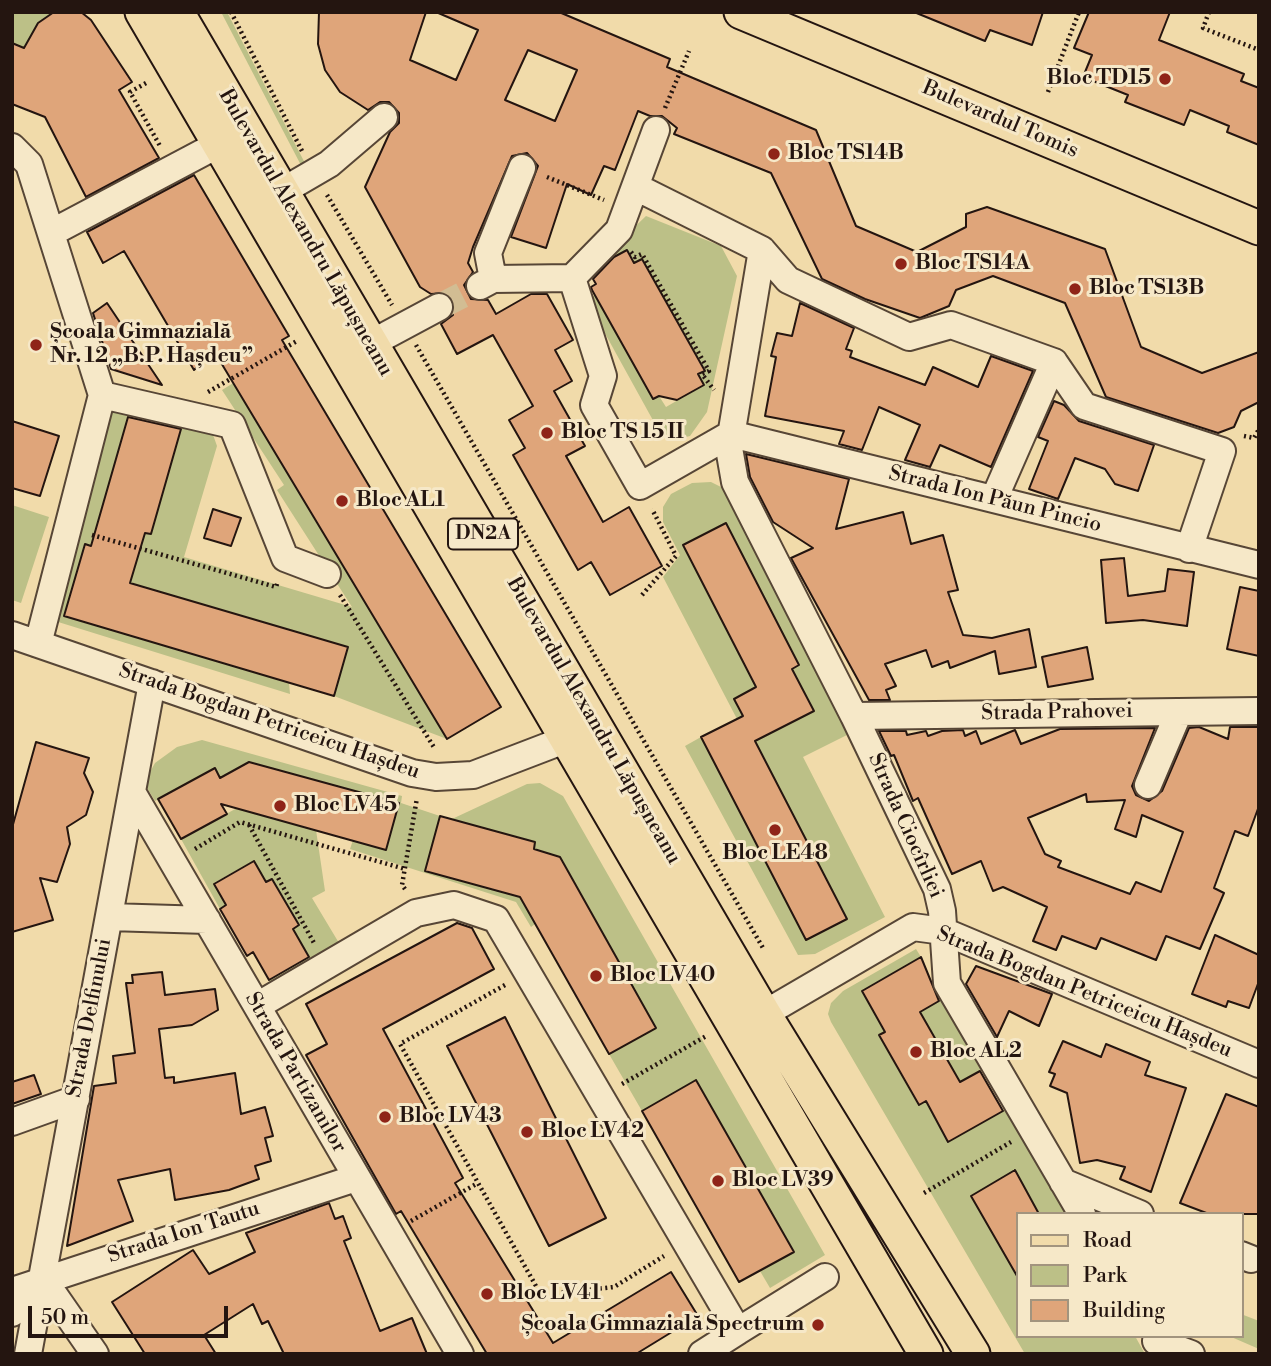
<!DOCTYPE html>
<html>
<head>
<meta charset="utf-8">
<style>
	body { margin:0 }
	#map { position:relative; width:1271px; height:1366px; overflow:hidden; background:#f1dbaa; font-family:"Libre Bodoni",serif }
	canvas { display:block }
	.frame { position:absolute; inset:0; border:14px solid #241510; pointer-events:none }
	.legend { position:absolute; left:1016px; top:1212px; width:228px; height:126px; box-sizing:border-box; background:#f6e8c8; border:2px solid #a2947e; margin:0; padding:9px 12px; list-style:none; font-size:21px; color:#241510 }
	.legend li { display:flex; align-items:center; gap:14px; height:35px }
	.legend b { width:35px; border:2px solid #a2947e }
	.scale { position:absolute; left:28px; top:1306px; width:200px; height:32px; box-sizing:border-box; border:4px solid #241510; border-top:0; padding-left:9px; font-size:21px; line-height:24px; white-space:nowrap; color:#241510; -webkit-text-stroke:5px #f6e8c8; paint-order:stroke }
</style>
</head>
<body>
<div id="map">
<canvas width="1271" height="1366"></canvas>
<div class="frame"></div>
<ul class="legend">
<li><b style="height:9px;background:#f1dbaa"></b>Road</li>
<li><b style="height:19px;background:#bcc087"></b>Park</li>
<li><b style="height:19px;background:#dfa57a"></b>Building</li>
</ul>
<div class="scale">50 m</div>
</div>
<script>
const ctx = document.querySelector('canvas').getContext('2d');
ctx.lineJoin = 'round';
function fillPath(path, color) { ctx.fillStyle = color; ctx.fill(path, 'evenodd'); }
const toPath = rows => new Path2D(rows.map(r => 'M' + r).join(''));
function stroke(path, color, width, dash) { ctx.strokeStyle = color; ctx.lineWidth = width; ctx.lineCap = dash ? 'butt' : 'round'; ctx.setLineDash(dash || []); ctx.stroke(path); }
function write(font, color, halo, rows, align = 'center') {
  ctx.font = font + ' "Libre Bodoni",serif'; ctx.lineWidth = 6; ctx.setLineDash([]); ctx.textBaseline = 'middle'; ctx.strokeStyle = halo; ctx.fillStyle = color; for (const [text, x, y, turn = 0] of rows) {
    ctx.save(); ctx.translate(x, y); ctx.rotate((+turn || 0) * Math.PI / 180); ctx.textAlign = isNaN(turn) ? turn : align; if (halo) ctx.strokeText(text, 0, 0); ctx.fillText(text, 0, 0); ctx.restore();
  }
}
fillPath(toPath([
	[12,12,54,12,24,48,12,43],
	[221,12,227,12,308,169,304,171],
	[646,216,721,246,737,276,707,412,690,436,674,440,660,433,586,299,595,295,653,398,659,396,666,407,704,385,698,374,704,371,682,329,627,251,589,271],
	[235,382,447,739,334,696,348,647,130,583,137,559,85,544,64,616,289,683,290,694,55,621,109,405,131,407,99,520,151,534,183,422,211,429,217,446,184,557,352,607,277,490,284,485,222,390],
	[711,482,727,490,851,733,803,757,885,917,815,954,798,955,685,746,701,737,806,940,847,919,755,741,814,711,792,669,799,665,726,524,756,687,734,699,743,716,737,719,663,577,680,555,663,522,663,507,671,494,692,483],
	[12,505,49,517,21,603,12,600],
	[202,740,402,796,401,803,440,816,425,871,520,897,535,924,531,927,516,902,350,849,353,840,398,803,249,762,220,778,214,768,155,801,144,783,155,763,177,747],
	[540,783,563,796,825,1255,770,1288,760,1271,793,1251,696,1081,642,1111,609,1054,656,1028,560,857,534,849,535,842,452,819,527,784],
	[237,808,316,830,325,891,312,898,342,948,273,988,269,980,309,957,293,929,299,925,272,879,266,882,253,861,214,883,226,905,220,909,181,839],
	[916,949,921,957,885,1032,879,1036,918,1105,926,1101,948,1142,1007,1108,1066,1214,1017,1214,1017,1336,1135,1336,1145,1354,1025,1354,831,1022,828,1014,831,1003,843,991],
	[944,999,985,1068,960,1082,920,1012],
	[1241,1314,1259,1321,1259,1349,1229,1336,1241,1336]
]), '#bcc087');
const building = toPath([
	[54,12,81,12,91,20,132,82,119,90,159,158,86,197,45,117,12,104,12,43,24,48,38,23,54,12],
	[319,12,426,12,410,60,456,80,478,30,436,12,559,12,670,59,667,67,816,130,856,226,917,252,966,227,966,214,987,207,1105,249,1141,347,1202,373,1259,352,1259,402,1241,411,1234,427,1218,433,1106,397,1065,303,993,276,956,290,949,306,920,318,865,299,822,279,771,173,674,134,677,128,662,116,650,116,638,111,615,170,604,166,591,195,567,184,546,248,511,237,538,166,527,153,512,156,473,247,468,263,473,272,464,285,471,299,488,300,496,314,531,294,547,294,573,340,555,350,572,381,554,391,585,446,566,456,603,522,629,507,662,566,610,595,591,562,578,570,513,455,525,448,509,420,533,406,493,335,457,354,441,324,453,315,452,299,447,293,431,294,420,287,365,187,390,132,399,123,399,113,389,102,380,102,368,110,340,92,325,70,318,44,319,12],
	[528,50,577,70,555,121,505,100,528,50],
	[914,12,1043,12,1032,45,990,30,985,41,914,12],
	[1089,12,1170,12,1159,40,1244,74,1241,81,1259,88,1259,145,1227,132,1229,126,1190,110,1184,125,1125,102,1128,95,1083,77,1092,55,1074,48,1089,12],
	[194,175,289,336,282,340,501,707,447,739,214,351,194,370,124,251,103,263,87,232,194,175],
	[627,250,634,263,642,259,705,371,698,374,704,385,677,400,659,396,653,399,592,290,591,287,596,284,593,279,614,257,627,250],
	[107,303,162,385,111,369,93,313,107,303],
	[800,303,854,328,846,349,852,351,850,357,925,385,933,367,978,387,991,356,1033,371,991,467,940,445,930,467,905,460,920,425,879,407,862,450,839,444,844,431,765,416,776,357,771,356,777,333,792,336,800,303],
	[1054,401,1064,405,1079,421,1154,445,1138,491,1115,484,1105,469,1075,458,1058,499,1029,489,1048,441,1038,437,1054,401],
	[128,417,181,429,151,534,145,533,130,583,348,647,334,696,64,616,85,544,91,546,128,417],
	[12,421,59,436,40,496,12,488,12,421],
	[746,454,849,479,836,529,903,512,911,544,943,535,958,590,948,592,963,635,992,638,1029,629,1036,667,999,674,995,651,950,668,948,661,932,667,926,650,885,664,896,686,886,690,890,700,869,700,791,558,813,548,773,522,750,477,746,454],
	[213,509,241,518,231,546,204,538,213,509],
	[726,523,799,665,792,669,814,711,755,741,847,919,806,940,701,737,743,716,734,699,756,687,683,545,726,523],
	[1124,558,1128,596,1165,591,1168,569,1194,572,1187,626,1143,620,1106,623,1101,560,1124,558],
	[1240,587,1259,591,1259,656,1227,649,1240,587],
	[1087,647,1093,679,1048,687,1042,657,1087,647],
	[1199,727,1228,739,1230,727,1259,727,1259,806,1248,836,1235,831,1214,888,1224,893,1200,949,1166,936,1156,960,1101,938,1096,949,1062,936,1056,950,1033,941,1047,907,1003,887,993,891,981,861,952,874,918,798,913,801,894,755,891,756,879,731,906,731,907,735,926,731,928,736,942,731,963,730,965,736,976,731,981,744,1015,730,1021,744,1060,729,1155,728,1132,786,1136,795,1149,801,1162,791,1189,728,1199,727],
	[1086,794,1087,802,1125,800,1115,829,1136,837,1142,815,1183,832,1161,892,1136,882,1130,894,1058,867,1061,861,1045,854,1028,818,1086,794],
	[36,742,89,758,84,773,93,792,86,815,67,827,70,844,57,882,40,878,53,920,12,932,12,828,36,742],
	[249,762,399,803,386,850,221,804,227,814,181,839,158,799,215,768,220,778,249,762],
	[440,816,535,842,534,849,560,857,656,1028,609,1054,520,897,425,871,440,816],
	[254,861,266,882,272,879,299,925,293,929,309,957,269,980,253,952,247,956,220,909,226,905,214,884,254,861],
	[457,923,472,928,494,969,383,1029,463,1178,455,1183,553,1343,671,1272,698,1316,636,1354,487,1354,401,1211,396,1214,306,1055,327,1044,306,1004,457,923],
	[1215,935,1259,955,1259,981,1249,1008,1228,1001,1226,1007,1192,994,1215,935],
	[921,957,939,1001,920,1012,960,1082,980,1071,1003,1111,948,1142,926,1101,919,1105,879,1035,885,1032,862,991,921,957],
	[976,966,1052,994,1039,1026,1009,1011,997,1037,966,984,976,966],
	[162,972,165,995,215,989,218,1010,192,1025,159,1029,165,1078,174,1077,174,1083,235,1073,241,1114,265,1107,273,1136,265,1138,271,1161,255,1166,259,1179,229,1190,175,1200,170,1169,118,1180,133,1221,67,1246,94,1086,116,1083,113,1056,135,1053,126,983,133,983,132,975,162,972],
	[505,1017,606,1218,549,1246,447,1046,505,1017],
	[1063,1041,1101,1057,1106,1044,1150,1062,1145,1075,1186,1088,1151,1192,1120,1179,1125,1167,1097,1160,1080,1163,1067,1093,1050,1086,1055,1074,1049,1072,1063,1041],
	[34,1075,41,1094,12,1104,12,1082,34,1075],
	[696,1080,794,1252,739,1282,642,1111,696,1080],
	[1226,1094,1259,1107,1259,1214,1209,1214,1180,1203,1226,1094],
	[1015,1170,1039,1214,1017,1214,1017,1276,971,1196,1015,1170],
	[329,1203,335,1219,343,1216,351,1238,344,1241,380,1331,412,1318,427,1354,284,1354,268,1321,262,1324,253,1304,204,1335,216,1354,145,1354,112,1302,193,1250,209,1274,255,1252,246,1233,329,1203]
]);
fillPath(building, '#dfa57a');
stroke(building, '#241510', 2);
stroke(toPath([
	[439,307,480,286]
]), '#d2bd93', 26, [26, 13]);
const minor = toPath([
	[656,130,619,230,572,278,603,376,594,405,640,486,731,434],
	[12,147,29,164,102,395,38,644],
	[636,187,762,250,729,448,735,482,854,716,937,889,942,911,947,983,1082,1214],
	[281,192,329,164,384,117],
	[51,233,219,144],
	[762,250,788,280,909,337,951,325,1054,362,1084,406,1222,451,1189,549],
	[493,279,488,253,522,168],
	[480,286,493,279,572,278],
	[370,344,439,307],
	[102,395,232,425,285,558,327,574],
	[731,434,1259,565],
	[994,499,1054,362],
	[12,635,412,773,436,777,473,775,567,739],
	[854,716,1259,711],
	[1148,785,1179,712],
	[132,792,460,1354],
	[109,917,207,920],
	[257,1006,416,913,454,905,496,919,738,1331,702,1354],
	[764,1014,913,927,943,931,1259,1064],
	[12,1122,76,1099],
	[1063,1182,1140,1214],
	[1241,1255,1251,1259],
	[12,1291,356,1178],
	[12,1313,43,1279,95,1354],
	[738,1331,825,1277],
	[1156,1341,1191,1354],
	[28,1354,152,683]
]);
const major = toPath([
	[142,12,926,1354],
	[177,12,764,1014,973,1354],
	[741,12,1259,228]
]);
stroke(minor, '#574636', 30);
stroke(major, '#241510', 37);
stroke(toPath([
	[231,12,302,151],
	[1209,12,1203,28,1259,50],
	[12,13,12,12],
	[146,83,130,92,160,146],
	[1048,92,1079,12],
	[665,108,689,51],
	[547,177,604,200],
	[327,195,392,305],
	[631,252,635,257,642,254,709,371,702,374,714,390],
	[416,345,763,948],
	[208,392,297,341],
	[1244,436,1254,438,1259,429],
	[92,535,276,587,278,581],
	[340,595,435,749],
	[642,595,676,556,652,509],
	[249,825,314,943],
	[195,849,240,822,405,869],
	[405,889,402,885,417,798],
	[505,985,400,1044,541,1295,614,1287,664,1256],
	[622,1084,708,1035],
	[924,1193,1011,1142],
	[411,1221,478,1183]
]), '#241510', 4.5, [2, 3.5]);
stroke(minor, '#f6e8c8', 26);
stroke(major, '#f1dbaa', 33);
for (const [x, y, r, color] of [
	[1165,79,7,"#8f2418"],
	[774,154,7,"#8f2418"],
	[901,264,7,"#8f2418"],
	[1075,289,7,"#8f2418"],
	[36,345,7,"#8f2418"],
	[547,433,7,"#8f2418"],
	[342,501,7,"#8f2418"],
	[280,806,7,"#8f2418"],
	[775,830,7,"#8f2418"],
	[596,976,7,"#8f2418"],
	[916,1052,7,"#8f2418"],
	[385,1117,7,"#8f2418"],
	[527,1132,7,"#8f2418"],
	[718,1181,7,"#8f2418"],
	[487,1294,7,"#8f2418"],
	[818,1325,7,"#8f2418"]
]) { const dot = new Path2D(); dot.arc(x, y, r, 0, 2 * Math.PI); ctx.fillStyle = color; ctx.fill(dot); stroke(dot, '#f6e8c8', 2.5); }
for (const [x, y, w] of [
	[483,534,70]
]) { const box = new Path2D(); box.roundRect(x - w / 2, y - 15.5, w, 31, 5); ctx.fillStyle = '#f6e8c8'; ctx.fill(box); stroke(box, '#241510', 2); }
write('bold 19px', '#241510', null, [
	["DN2A",483,534]
]);
write('bold 21px', '#241510', '#f6e8c8', [
	["Bloc TD15",1151,79,"right"],
	["Bloc TS14B",788,154],
	["Bloc TS14A",915,264],
	["Bloc TS13B",1089,289],
	["Școala Gimnazială",50,333],
	["Nr. 12 „B.P. Hașdeu”",50,357],
	["Bloc TS 15 II",561,433],
	["Bloc AL1",356,501],
	["Bloc LV45",294,806],
	["Bloc LE48",775,854,"center"],
	["Bloc LV40",610,976],
	["Bloc AL2",930,1052],
	["Bloc LV43",399,1117],
	["Bloc LV42",541,1132],
	["Bloc LV39",732,1181],
	["Bloc LV41",501,1294],
	["Școala Gimnazială Spectrum",804,1325,"right"]
], 'left');
write('21px', '#241510', '#f6e8c8', [
	["Bulevardul Tomis",1000,120,23],
	["Bulevardul Alexandru Lăpușneanu",305,233,60],
	["Strada Ion Păun Pincio",995,500,14],
	["Strada Prahovei",1057,713,-1],
	["Bulevardul Alexandru Lăpușneanu",593,721,60],
	["Strada Bogdan Petriceicu Hașdeu",269,722,19],
	["Strada Ciocîrliei",905,826,66],
	["Strada Bogdan Petriceicu Hașdeu",1084,993,22],
	["Strada Delfinului",90,1018,-79],
	["Strada Partizanilor",295,1073,60],
	["Strada Ion Tautu",184,1233,-18]
]);
</script>
</body>
</html>
